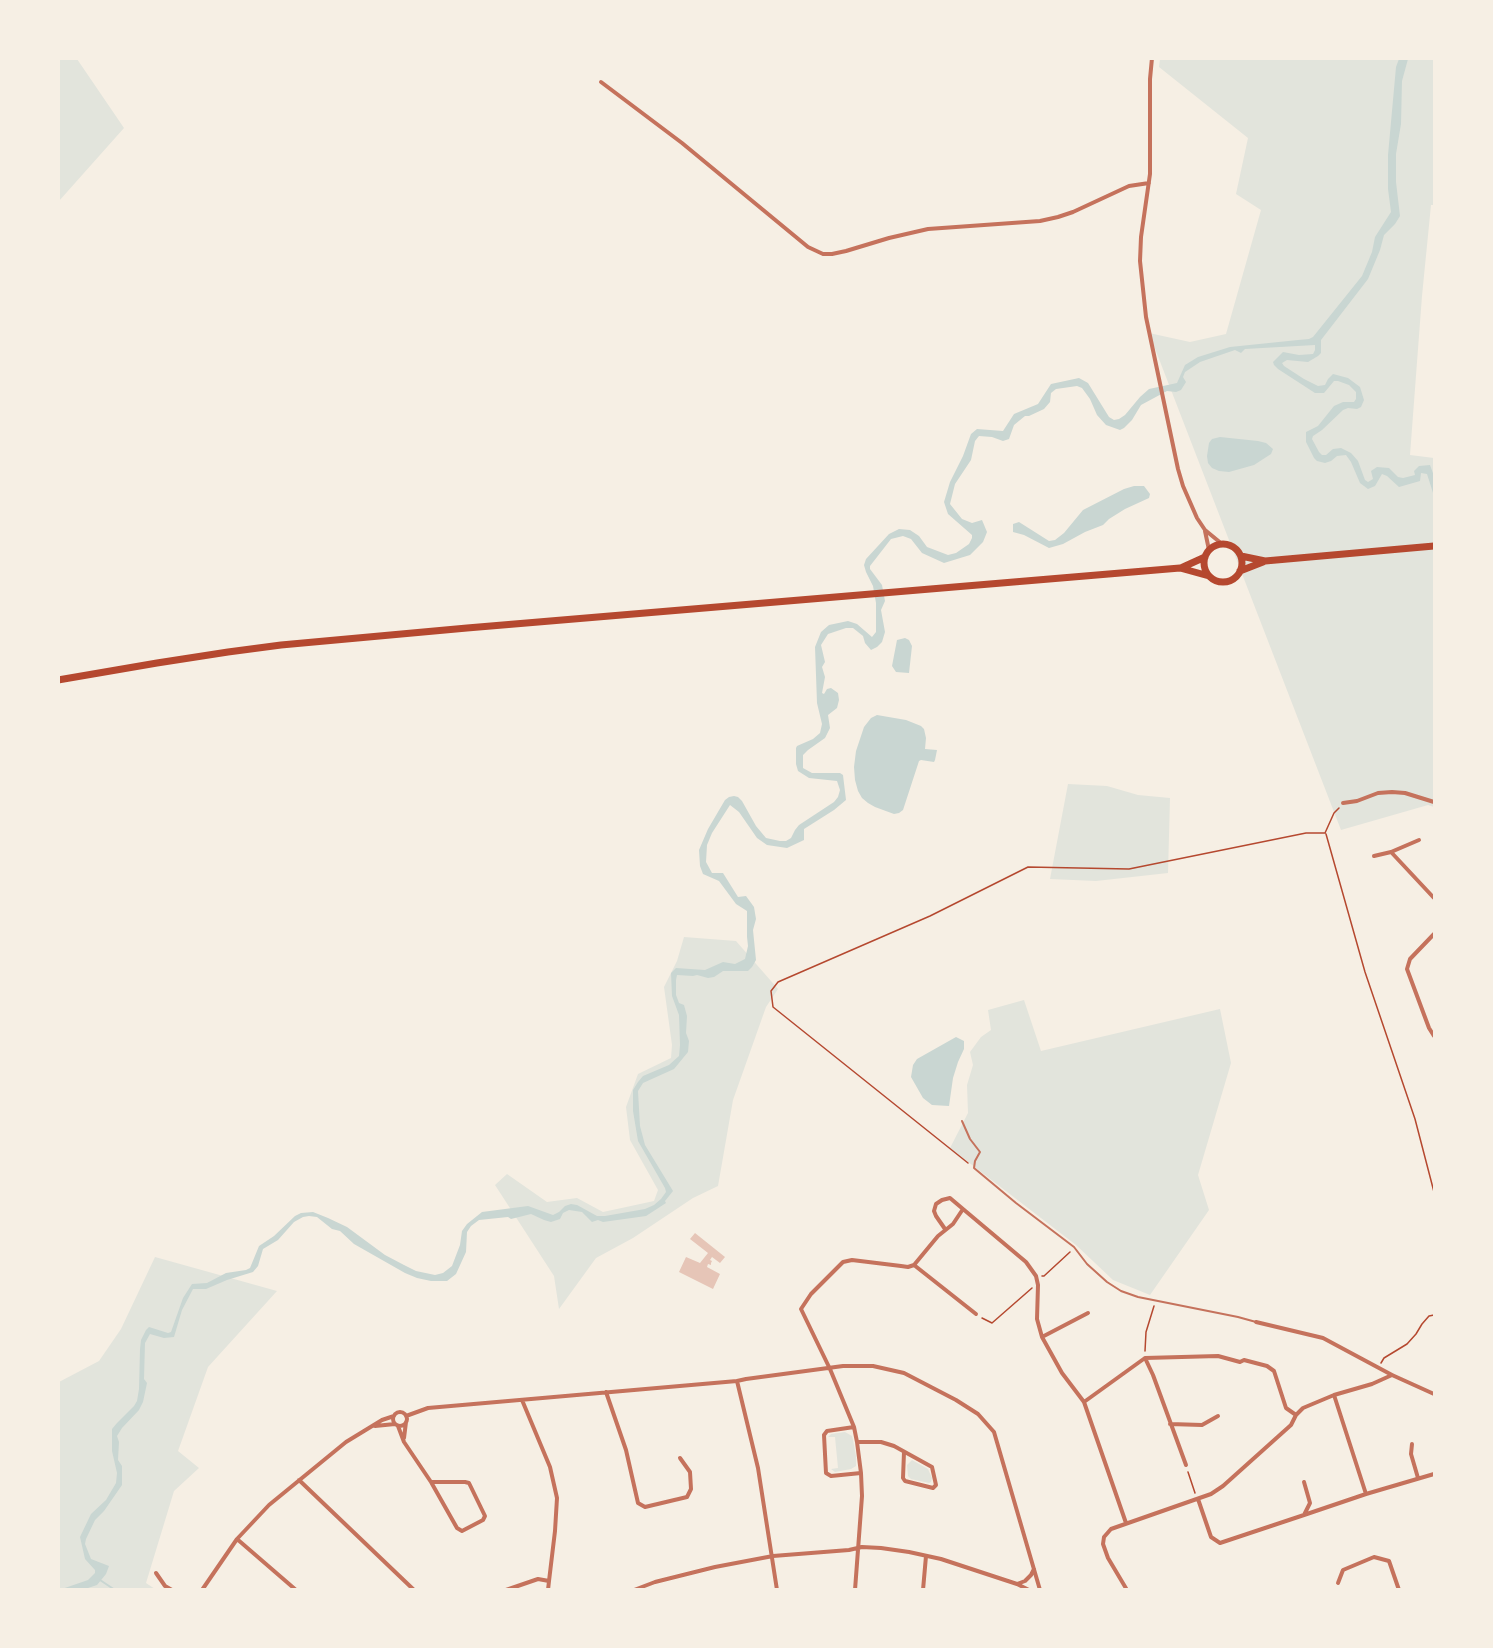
<!DOCTYPE html>
<html>
<head>
<meta charset="utf-8">
<style>
	body { margin:0 }
	#map { position:relative; width:1493px; height:1648px; overflow:hidden; background:#f6efe4; font-family:Raleway,sans-serif }
	canvas { display:block }
	.frame { position:absolute; inset:0; border:60px solid #f6efe4; pointer-events:none }
</style>
</head>
<body>
<div id="map">
<canvas width="1493" height="1648"></canvas>
<div class="frame"></div>
</div>
<script>
const ctx = document.querySelector('canvas').getContext('2d');
ctx.lineJoin = 'round';
function fillPath(path, color) { ctx.fillStyle = color; ctx.fill(path, 'evenodd'); }
const toPath = rows => new Path2D(rows.map(r => 'M' + r).join(''));
function stroke(path, color, width, dash) { ctx.strokeStyle = color; ctx.lineWidth = width; ctx.lineCap = dash ? 'butt' : 'round'; ctx.setLineDash(dash || []); ctx.stroke(path); }
fillPath(toPath([
	[59,58,77,59,124,128,59,201],
	[1160,59,1434,59,1434,205,1431,205,1422,296,1410,455,1434,458,1434,807,1428,805,1341,830,1149,333,1190,342,1226,334,1261,210,1236,194,1248,138,1159,67],
	[1068,784,1107,786,1138,795,1170,798,1168,873,1096,881,1050,879],
	[684,937,736,941,778,989,766,1007,733,1100,718,1186,693,1198,633,1238,596,1258,559,1309,554,1276,495,1185,507,1174,547,1202,577,1198,603,1212,654,1201,658,1190,630,1140,626,1107,638,1074,671,1058,672,1045,664,987,677,961],
	[1024,1000,1041,1051,1220,1009,1231,1063,1198,1175,1209,1210,1150,1295,1113,1280,1076,1245,950,1148,968,1113,967,1085,973,1065,970,1052,981,1037,991,1030,988,1010],
	[155,1257,277,1291,208,1367,178,1451,199,1468,174,1491,146,1583,155,1589,59,1590,59,1382,99,1361,121,1329],
	[845,1432,852,1436,853,1440,856,1456,856,1466,851,1469,835,1472,831,1469,838,1468,835,1437,828,1437,831,1434],
	[912,1460,928,1469,932,1478,931,1482,929,1483,911,1479,908,1476,907,1465]
]), '#e2e4dc');
fillPath(toPath([
	[1399,59,1408,59,1402,81,1401,124,1396,154,1396,182,1400,216,1395,224,1384,235,1380,250,1368,279,1321,340,1321,353,1318,356,1308,362,1287,360,1282,363,1284,366,1304,379,1318,386,1325,385,1328,379,1333,374,1348,378,1360,387,1364,400,1361,407,1357,409,1348,408,1343,410,1322,430,1313,436,1312,439,1319,452,1322,455,1326,455,1333,449,1341,448,1351,453,1358,461,1365,480,1368,482,1373,479,1371,471,1377,467,1389,468,1398,477,1403,478,1415,475,1414,471,1419,466,1430,465,1434,476,1434,511,1434,496,1427,474,1421,473,1420,481,1399,487,1387,476,1382,474,1375,486,1368,489,1360,483,1351,462,1346,455,1337,456,1331,461,1325,463,1317,461,1314,458,1306,442,1306,432,1318,426,1334,406,1343,402,1354,402,1356,399,1356,392,1349,385,1338,381,1334,381,1324,393,1315,393,1278,369,1274,365,1273,362,1283,352,1299,355,1313,354,1315,350,1315,345,1245,349,1241,353,1235,350,1200,362,1185,372,1183,377,1186,382,1181,390,1176,392,1167,391,1141,405,1132,420,1124,428,1120,430,1106,425,1097,415,1090,399,1082,388,1077,386,1056,389,1051,393,1050,402,1044,409,1029,416,1025,416,1014,425,1009,439,1003,441,992,437,979,436,975,441,971,460,955,484,950,504,962,519,972,523,982,520,987,532,983,542,970,555,944,563,922,553,911,539,903,536,891,539,870,566,870,569,882,585,885,601,881,610,885,632,882,642,877,647,871,650,865,643,863,636,853,628,846,628,828,634,821,645,825,662,822,667,825,677,822,693,824,694,827,689,831,688,838,693,839,700,837,708,828,715,830,728,825,738,808,750,803,755,803,768,812,773,840,773,843,775,846,800,834,810,804,829,804,840,787,848,767,845,757,838,739,812,730,805,712,833,707,845,706,862,712,873,723,873,738,897,746,896,754,907,756,919,753,930,756,960,752,967,748,971,723,971,714,977,708,978,697,975,693,976,677,975,676,980,676,995,679,1003,684,1005,687,1016,686,1033,689,1041,688,1052,674,1069,643,1083,638,1091,640,1126,645,1145,673,1191,665,1201,666,1203,646,1216,603,1222,598,1220,592,1222,582,1212,569,1210,563,1213,560,1219,551,1222,544,1220,531,1214,511,1219,508,1217,479,1220,471,1226,467,1232,466,1252,456,1274,447,1281,431,1281,417,1278,405,1273,354,1244,340,1231,332,1229,317,1217,309,1216,303,1217,294,1222,278,1240,263,1249,258,1266,253,1272,227,1280,206,1289,193,1289,182,1310,174,1337,164,1338,150,1334,145,1343,144,1379,147,1383,143,1402,139,1410,122,1428,117,1436,119,1442,118,1460,122,1466,122,1485,104,1511,95,1520,86,1539,85,1544,91,1559,109,1566,106,1574,97,1585,85,1589,59,1590,88,1580,95,1573,95,1570,85,1559,80,1537,91,1514,106,1500,116,1483,117,1473,112,1451,112,1429,117,1423,134,1406,137,1401,139,1389,140,1349,141,1340,146,1330,149,1327,168,1333,171,1332,183,1298,192,1284,207,1283,226,1273,246,1270,250,1268,259,1246,274,1236,295,1216,301,1213,313,1212,328,1218,347,1227,385,1255,404,1265,416,1271,435,1275,443,1273,452,1266,460,1245,462,1231,467,1224,482,1212,528,1206,553,1215,559,1212,565,1206,571,1204,577,1205,597,1216,605,1216,645,1209,654,1205,661,1199,666,1192,665,1188,638,1141,633,1111,633,1090,638,1082,643,1076,669,1065,679,1056,680,1045,679,1015,672,996,671,973,676,968,705,970,723,962,735,964,745,959,748,946,747,937,747,911,736,904,719,881,703,874,700,866,699,850,708,829,725,800,729,797,734,796,738,797,742,801,756,826,766,838,780,841,786,841,791,838,795,830,799,825,834,802,838,797,840,790,837,781,809,778,798,771,796,764,796,748,797,746,813,739,820,733,822,724,817,703,815,647,821,632,829,625,848,621,857,624,872,637,876,632,876,603,873,586,866,572,864,565,866,559,889,534,899,529,910,530,919,536,927,547,948,555,956,553,969,544,972,538,972,535,948,514,944,502,950,482,963,456,971,434,977,429,1003,431,1014,414,1038,404,1051,384,1079,378,1088,383,1109,417,1114,420,1119,419,1125,415,1140,397,1149,389,1177,383,1185,365,1198,357,1230,347,1298,340,1309,339,1313,337,1362,276,1372,252,1375,237,1391,212,1388,189,1388,155,1396,67],
	[1220,437,1258,441,1266,443,1273,449,1271,454,1254,465,1229,472,1219,471,1212,468,1208,463,1207,456,1209,443,1212,439],
	[1134,486,1144,486,1150,494,1149,498,1125,509,1109,519,1103,525,1085,532,1063,544,1049,548,1024,535,1013,532,1013,524,1019,522,1049,541,1055,540,1064,533,1083,510,1124,489],
	[905,638,909,640,912,646,909,673,896,672,892,666,897,640],
	[877,715,906,720,921,726,924,729,926,738,925,749,937,750,935,760,934,762,921,760,919,761,903,810,899,813,894,814,875,807,868,803,862,798,858,791,855,780,854,767,856,751,864,727,871,718],
	[956,1037,964,1041,964,1049,958,1062,953,1078,949,1106,932,1105,923,1098,911,1077,913,1065,917,1059]
]), '#c9d6d2');
stroke(toPath([
	[100,1580,115,1590]
]), '#c9d6d2', 2);
fillPath(toPath([
	[695,1233,725,1257,720,1263,712,1257,710,1260,712,1261,711,1263,711,1265,708,1264,707,1267,720,1274,713,1289,679,1272,686,1257,700,1263,708,1253,690,1239]
]), '#e6c5b7');
stroke(toPath([
	[1326,834,1365,972,1415,1119,1434,1192],
	[968,1163,773,1007,771,991,778,982,930,916,1028,867,1129,869,1306,833,1325,833,1334,813,1339,808],
	[1042,1276,1044,1276,1070,1252],
	[982,1318,992,1323,1032,1288],
	[1145,1351,1146,1332,1154,1306],
	[1381,1363,1384,1358,1407,1344,1416,1334,1422,1324,1429,1316,1434,1315],
	[1188,1472,1195,1493]
]), '#b5482f', 1.5);
stroke(toPath([
	[962,1121,970,1139,980,1152,975,1161,974,1168,1016,1203,1074,1247,1087,1264,1107,1282,1121,1291,1138,1297,1238,1317,1256,1322]
]), '#c5725c', 2);
stroke(toPath([
	[1152,58,1150,79,1150,174,1141,237,1140,261,1146,317,1178,469,1183,486,1197,518,1205,530,1222,544],
	[601,82,682,143,808,247,823,254,832,254,846,251,889,238,928,229,1040,221,1058,217,1073,212,1129,186,1149,183],
	[1205,531,1209,550],
	[1343,803,1357,801,1378,793,1392,792,1405,793,1434,802],
	[1419,840,1391,852,1434,898],
	[1374,856,1391,852],
	[1434,934,1410,959,1407,969,1429,1028,1434,1036],
	[963,1209,1026,1262,1036,1276,1038,1285,1037,1319,1042,1337,1062,1373,1084,1402,1126,1523],
	[914,1265,976,1314],
	[1256,1322,1323,1338,1392,1375,1434,1394],
	[1042,1337,1088,1313],
	[1145,1358,1218,1356,1240,1362,1244,1360,1267,1366,1274,1371,1286,1408,1296,1415],
	[1145,1358,1153,1375,1186,1465],
	[737,1381,758,1468,777,1590],
	[606,1392,626,1450,638,1503,645,1507,687,1497,691,1489,690,1472,680,1458],
	[522,1400,550,1467,557,1498,555,1531,549,1581],
	[1084,1402,1145,1358],
	'393 1419a7 7 0 1 1 14 0a7 7 0 1 1-14 0Z',
	[406,1416,428,1408,737,1381,746,1379,843,1366,873,1366,904,1373,956,1400,978,1414,994,1432,1040,1590],
	[1170,1424,1202,1425,1218,1416],
	[375,1426,395,1424],
	[398,1426,404,1442,431,1482,457,1528,462,1531,483,1520,485,1516,469,1483,465,1482,431,1482],
	[854,1427,827,1431,824,1435,826,1473,831,1476,861,1473],
	[404,1438,406,1422],
	[857,1442,881,1442,894,1446,932,1467,936,1485,933,1488,905,1481,903,1478,904,1452],
	[1412,1444,1411,1454,1418,1478],
	[299,1480,414,1590],
	[1366,1494,1434,1474],
	[1198,1499,1211,1537,1220,1543,1304,1515,1310,1503,1304,1482],
	[1304,1515,1366,1494,1334,1395],
	[237,1539,296,1590],
	[156,1573,165,1586,172,1590],
	[1338,1583,1343,1570,1374,1557,1389,1561,1399,1590],
	[202,1590,237,1539,269,1505,346,1442,382,1420,394,1416],
	[506,1590,538,1579,549,1581,548,1590],
	[634,1590,655,1582,715,1567,773,1556,849,1550,862,1547,881,1548,909,1552,941,1559,1017,1584],
	[855,1590,862,1496,861,1473,857,1442,854,1427,830,1369,801,1309,811,1294,843,1262,852,1260,901,1266,908,1267,914,1265,938,1236,953,1224,963,1209,950,1198,942,1200,936,1204,934,1211,936,1216,945,1229],
	[923,1590,926,1556],
	[1029,1590,1017,1584,1025,1581,1031,1575,1034,1569],
	[1127,1590,1108,1558,1103,1544,1104,1537,1111,1529,1211,1494,1223,1486,1291,1425,1296,1415,1303,1408,1334,1395,1372,1384,1392,1375]
]), '#c5725c', 4);
stroke(toPath([
	'1204 563a19 19 0 1 1 38 0a19 19 0 1 1-38 0Z',
	[1241,556,1265,561,1434,546],
	[1183,567,1205,557],
	[1240,571,1263,562],
	[58,680,157,663,228,652,281,645,467,628,1180,568,1209,576]
]), '#b5482f', 7);
</script>
</body>
</html>
